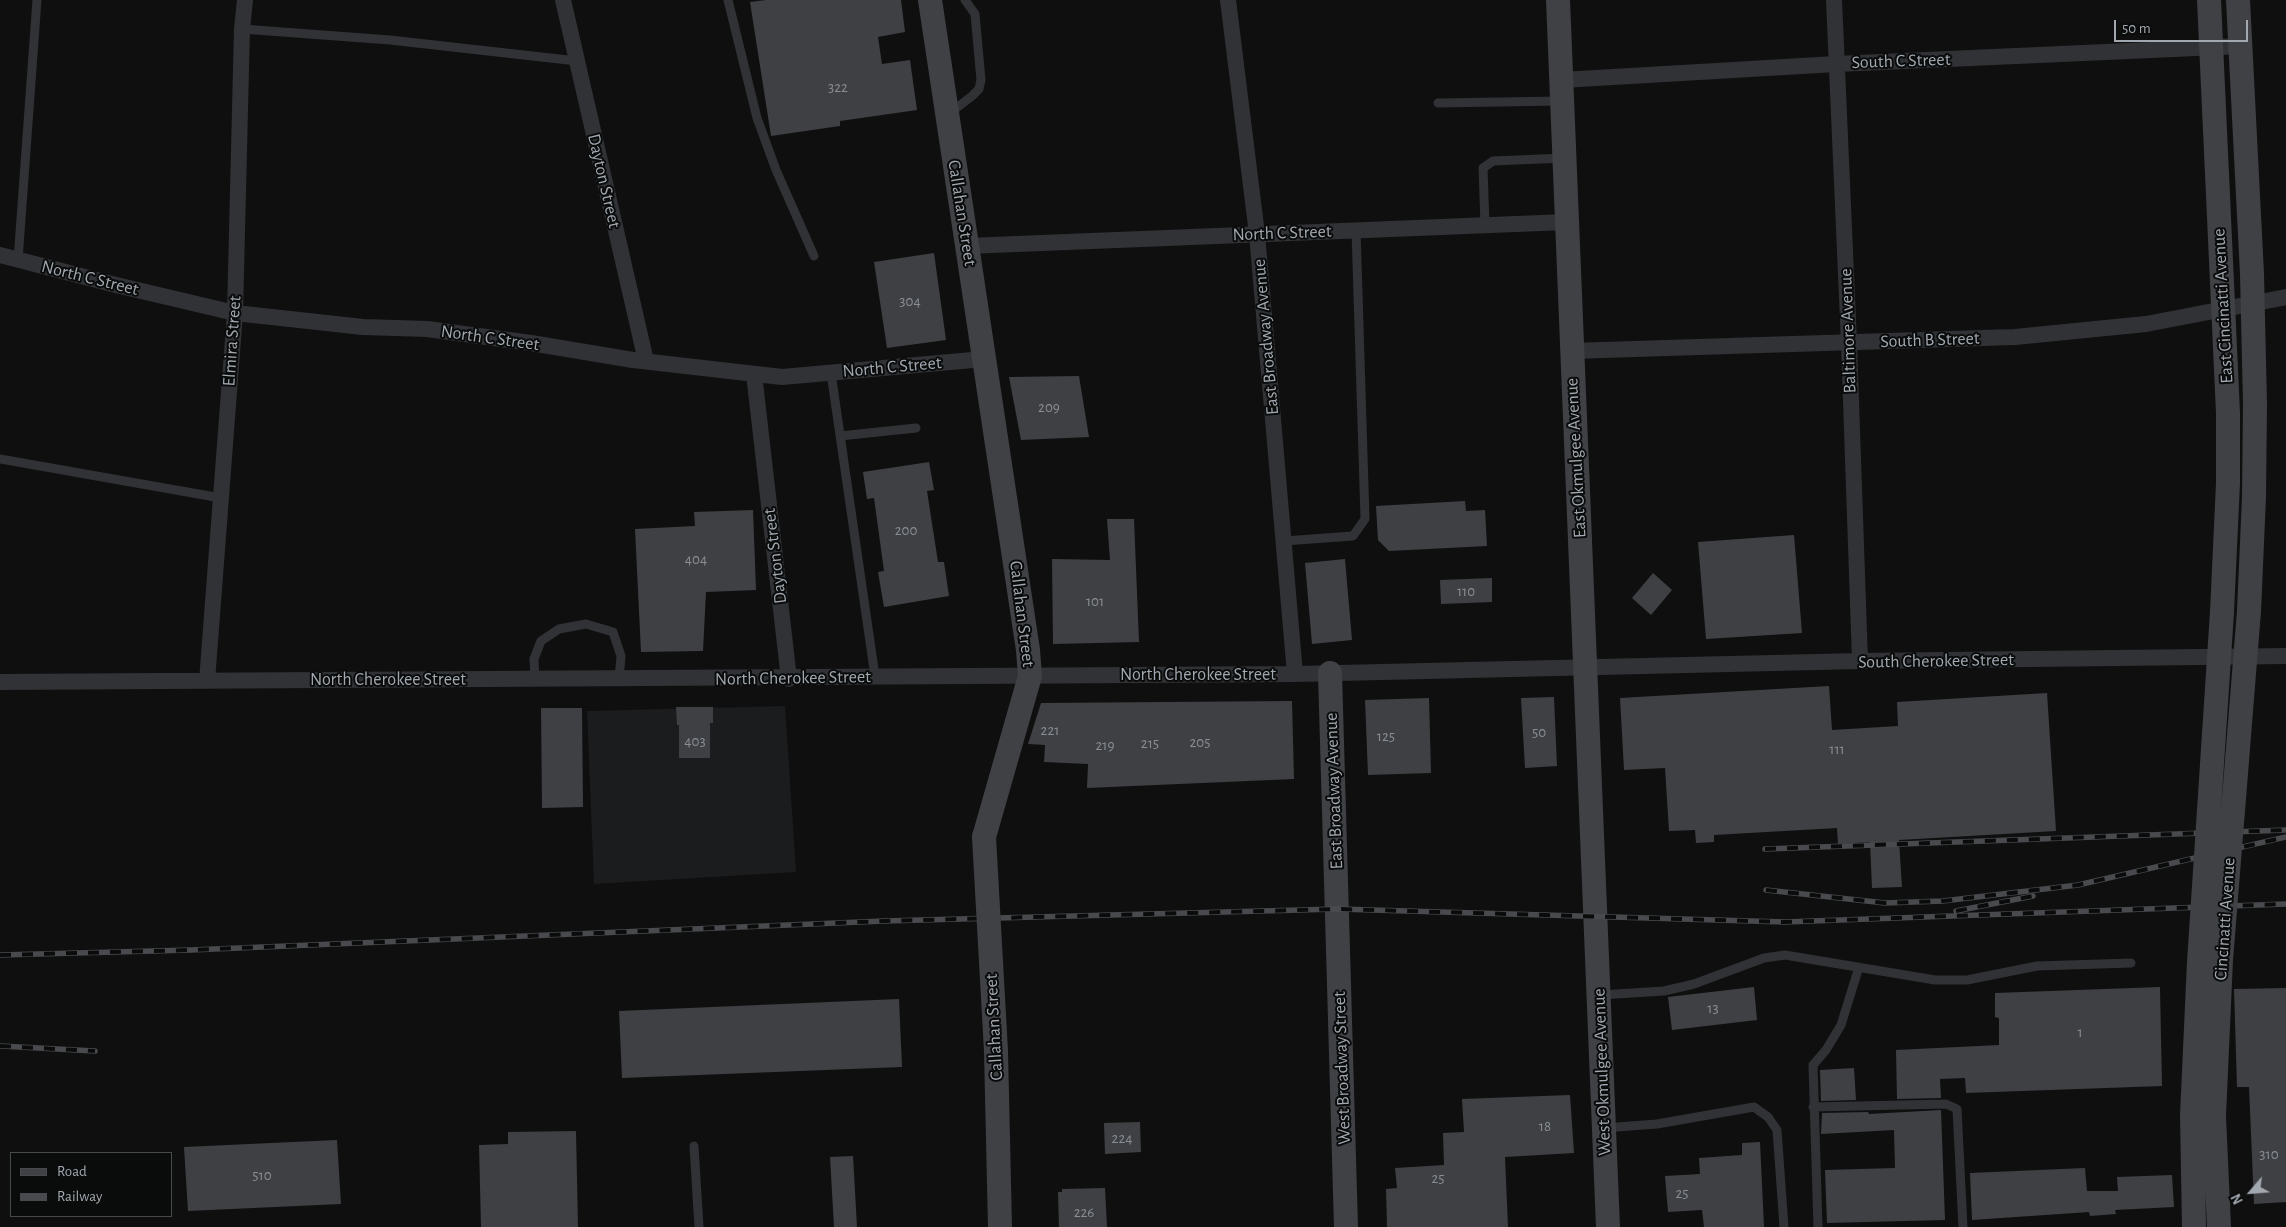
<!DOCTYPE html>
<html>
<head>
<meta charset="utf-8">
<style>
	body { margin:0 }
	#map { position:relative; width:2286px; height:1227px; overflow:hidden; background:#0f0f10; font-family:"Alegreya Sans",sans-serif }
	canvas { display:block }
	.legend { position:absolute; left:10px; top:1152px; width:162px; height:65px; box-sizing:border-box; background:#0a0b0b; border:1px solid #474a4d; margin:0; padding:6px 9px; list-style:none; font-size:15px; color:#a2a8b0 }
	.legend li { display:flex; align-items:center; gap:10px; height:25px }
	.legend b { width:25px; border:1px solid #474a4d }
	.north { position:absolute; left:2226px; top:1167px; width:50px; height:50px; -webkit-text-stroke:4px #0a0b0b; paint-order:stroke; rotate:243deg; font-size:14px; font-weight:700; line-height:20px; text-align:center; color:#a2a8b0 }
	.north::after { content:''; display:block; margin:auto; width:18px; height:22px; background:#a2a8b0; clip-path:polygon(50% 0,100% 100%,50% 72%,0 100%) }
	.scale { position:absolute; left:2114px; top:20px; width:134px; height:22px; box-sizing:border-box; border:2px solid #a2a8b0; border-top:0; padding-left:6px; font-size:15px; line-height:18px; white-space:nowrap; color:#a2a8b0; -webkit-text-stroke:4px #0a0b0b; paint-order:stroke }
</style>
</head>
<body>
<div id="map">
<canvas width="2286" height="1227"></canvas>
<ul class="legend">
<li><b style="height:6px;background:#3f4145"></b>Road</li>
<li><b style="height:6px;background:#484a4e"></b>Railway</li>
</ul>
<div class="north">N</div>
<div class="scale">50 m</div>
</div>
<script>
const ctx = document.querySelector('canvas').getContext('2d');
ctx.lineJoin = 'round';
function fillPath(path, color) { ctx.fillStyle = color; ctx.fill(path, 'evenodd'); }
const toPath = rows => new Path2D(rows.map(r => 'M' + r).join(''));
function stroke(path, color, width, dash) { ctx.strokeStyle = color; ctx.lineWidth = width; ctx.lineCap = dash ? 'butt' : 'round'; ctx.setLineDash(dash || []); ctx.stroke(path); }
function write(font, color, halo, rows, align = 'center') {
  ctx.font = font + ' "Alegreya Sans",sans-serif'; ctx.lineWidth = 4; ctx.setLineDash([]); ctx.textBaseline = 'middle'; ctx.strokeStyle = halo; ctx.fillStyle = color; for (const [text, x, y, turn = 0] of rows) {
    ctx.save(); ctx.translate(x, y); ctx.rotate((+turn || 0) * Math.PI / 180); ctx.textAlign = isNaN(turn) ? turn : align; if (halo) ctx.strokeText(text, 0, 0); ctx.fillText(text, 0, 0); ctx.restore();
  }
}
fillPath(toPath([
	[785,706,796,872,594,884,587,711]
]), '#1b1c1d');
fillPath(toPath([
	[766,0,901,0,905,32,878,37,882,64,910,60,917,110,840,121,840,126,771,136,750,2],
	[934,253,946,340,887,348,874,262],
	[1079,376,1089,437,1021,440,1009,377],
	[929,462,934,490,927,491,938,562,944,562,949,596,884,607,878,572,884,571,874,498,867,499,863,472],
	[1465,501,1466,511,1485,510,1487,546,1389,551,1378,540,1376,506],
	[753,510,756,590,706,592,703,651,641,652,635,529,695,526,694,512],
	[1107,519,1134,519,1139,642,1053,644,1052,559,1110,560],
	[1794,535,1802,633,1706,639,1698,542],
	[1345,559,1352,640,1312,644,1305,563],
	[1653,573,1672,590,1651,615,1632,598],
	[1492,578,1492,602,1441,604,1440,580],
	[1829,686,1832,730,1898,726,1897,702,2047,693,2056,831,1899,840,1902,887,1872,888,1870,842,1838,844,1837,828,1714,835,1714,842,1696,843,1695,830,1669,831,1665,768,1624,770,1620,698],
	[1554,697,1557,766,1525,768,1521,698],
	[1429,698,1431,773,1368,775,1365,700],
	[1292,701,1294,779,1087,788,1088,764,1044,762,1045,745,1028,744,1041,703],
	[676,707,713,707,713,723,710,723,710,758,679,758,679,725,677,725],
	[541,708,582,708,583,807,542,808],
	[1754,987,1757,1020,1672,1030,1668,997],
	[2160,987,2162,1086,1966,1093,1965,1078,1940,1079,1941,1098,1897,1099,1896,1050,1999,1045,1999,1018,1995,1017,1995,993],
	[2286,988,2286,1202,2254,1204,2249,1087,2237,1087,2234,989],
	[899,999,902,1067,622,1078,619,1011],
	[1854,1068,1856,1100,1821,1101,1820,1070],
	[1570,1095,1574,1153,1505,1157,1508,1227,1387,1227,1386,1189,1397,1188,1395,1168,1444,1165,1443,1133,1464,1132,1462,1099],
	[1941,1110,1945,1220,1827,1223,1825,1170,1895,1168,1894,1130,1821,1134,1822,1113,1868,1112,1869,1114],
	[1140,1122,1141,1152,1105,1154,1104,1123],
	[576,1131,578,1227,481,1227,479,1145,508,1144,508,1132],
	[337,1140,341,1204,188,1211,184,1147],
	[1760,1142,1764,1227,1704,1227,1702,1210,1668,1212,1665,1176,1700,1174,1699,1158,1742,1155,1742,1143],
	[853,1156,857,1227,834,1227,830,1157],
	[2085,1168,2087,1191,2118,1191,2117,1177,2172,1175,2174,1207,2115,1210,2116,1214,2090,1216,2089,1212,1972,1220,1970,1173],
	[1105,1188,1107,1227,1059,1227,1058,1192,1062,1192,1062,1189]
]), '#3e4043');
stroke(toPath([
	[728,0,757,118,776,170,814,256],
	[242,29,390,40,577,61],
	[1438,103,1560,101],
	[950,113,972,96,979,89,981,80,975,14,965,0],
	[1485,225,1483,168,1493,161,1564,158],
	[18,260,37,0],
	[831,373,875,676],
	[840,436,916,428],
	[0,459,221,498],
	[1284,541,1353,536,1365,519,1356,230],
	[535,679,534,659,541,641,559,629,586,624,613,632,621,656,619,679],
	[1600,995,1664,991,1694,984,1764,958,1785,955,1935,980,1967,980,2037,966,2131,963],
	[1813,1107,1946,1104,1957,1109,1963,1227],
	[1604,1128,1657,1124,1754,1107,1768,1117,1777,1130,1784,1227],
	[694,1146,699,1227],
	[1818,1227,1813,1065,1826,1050,1841,1025,1859,967]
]), '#313235', 9);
stroke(toPath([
	[563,0,646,361],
	[1228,0,1257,234,1295,674],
	[1834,0,1849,343,1860,661],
	[1562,80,1836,64,2241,46],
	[967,246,1566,222],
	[0,255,116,285,235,313,363,327,427,329,531,343,633,360,782,377,984,359],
	[1571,351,2015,337,2146,324,2286,297],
	[754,374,789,679],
	[207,681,235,313,242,29,245,0],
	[0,682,1295,674,1860,661,2286,656]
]), '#313235', 16);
stroke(toPath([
	[930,0,1028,650,1030,676,984,837],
	[1558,0,1608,1227],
	[2209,0,2228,413,2228,483,2222,612],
	[2238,0,2252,274,2255,404,2254,497,2249,611],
	[1330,673,1346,1227],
	[996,1051,1000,1227]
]), '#3f4145', 24);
const rail = toPath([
	[1765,849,2286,830],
	[1766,890,1885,903,1943,901,2078,885,2286,837],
	[1956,911,2033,896],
	[0,955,191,950,884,921,1338,909,1785,922,2286,904],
	[0,1046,95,1051]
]);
stroke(rail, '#484a4e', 5.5);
stroke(rail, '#0a0b0b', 4, [11]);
stroke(toPath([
	[984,837,996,1051],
	[2194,1227,2192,1115,2199,962,2222,612],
	[2219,1227,2214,1116,2221,960,2249,611]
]), '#3f4145', 24);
write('15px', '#898e95', null, [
	["322",838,87],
	["304",910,301],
	["209",1049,407],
	["200",906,530],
	["404",696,559],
	["110",1466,591],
	["101",1095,601],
	["221",1050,730],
	["50",1539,732],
	["125",1386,736],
	["403",695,741],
	["205",1200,742],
	["215",1150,743],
	["219",1105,745],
	["111",1837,749],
	["13",1713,1008],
	["1",2080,1032],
	["18",1545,1126],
	["224",1122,1138],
	["310",2269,1154],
	["510",262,1175],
	["25",1438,1178],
	["25",1682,1193],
	["226",1084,1212]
]);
write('18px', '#a2a8b0', '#0a0b0b', [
	["South C Street",1901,61,-2],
	["Dayton Street",604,181,77],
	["Callahan Street",962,213,81],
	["North C Street",1282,233,-2],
	["North C Street",90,278,14],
	["East Cincinatti Avenue",2223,306,-93],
	["Baltimore Avenue",1848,331,-92],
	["East Broadway Avenue",1266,337,-95],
	["North C Street",490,338,8],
	["South B Street",1930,340,-2],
	["Elmira Street",232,341,-86],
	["North C Street",892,367,-5],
	["East Okmulgee Avenue",1576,458,-93],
	["Dayton Street",775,556,-97],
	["Callahan Street",1022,614,83],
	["South Cherokee Street",1936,661,-1],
	["North Cherokee Street",1198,675],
	["North Cherokee Street",793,678,-1],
	["North Cherokee Street",388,680],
	["East Broadway Avenue",1334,791,-92],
	["Cincinatti Avenue",2225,919,-86],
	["Callahan Street",994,1027,-93],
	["West Broadway Street",1342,1068,-92],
	["West Okmulgee Avenue",1602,1072,-92]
]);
</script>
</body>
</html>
